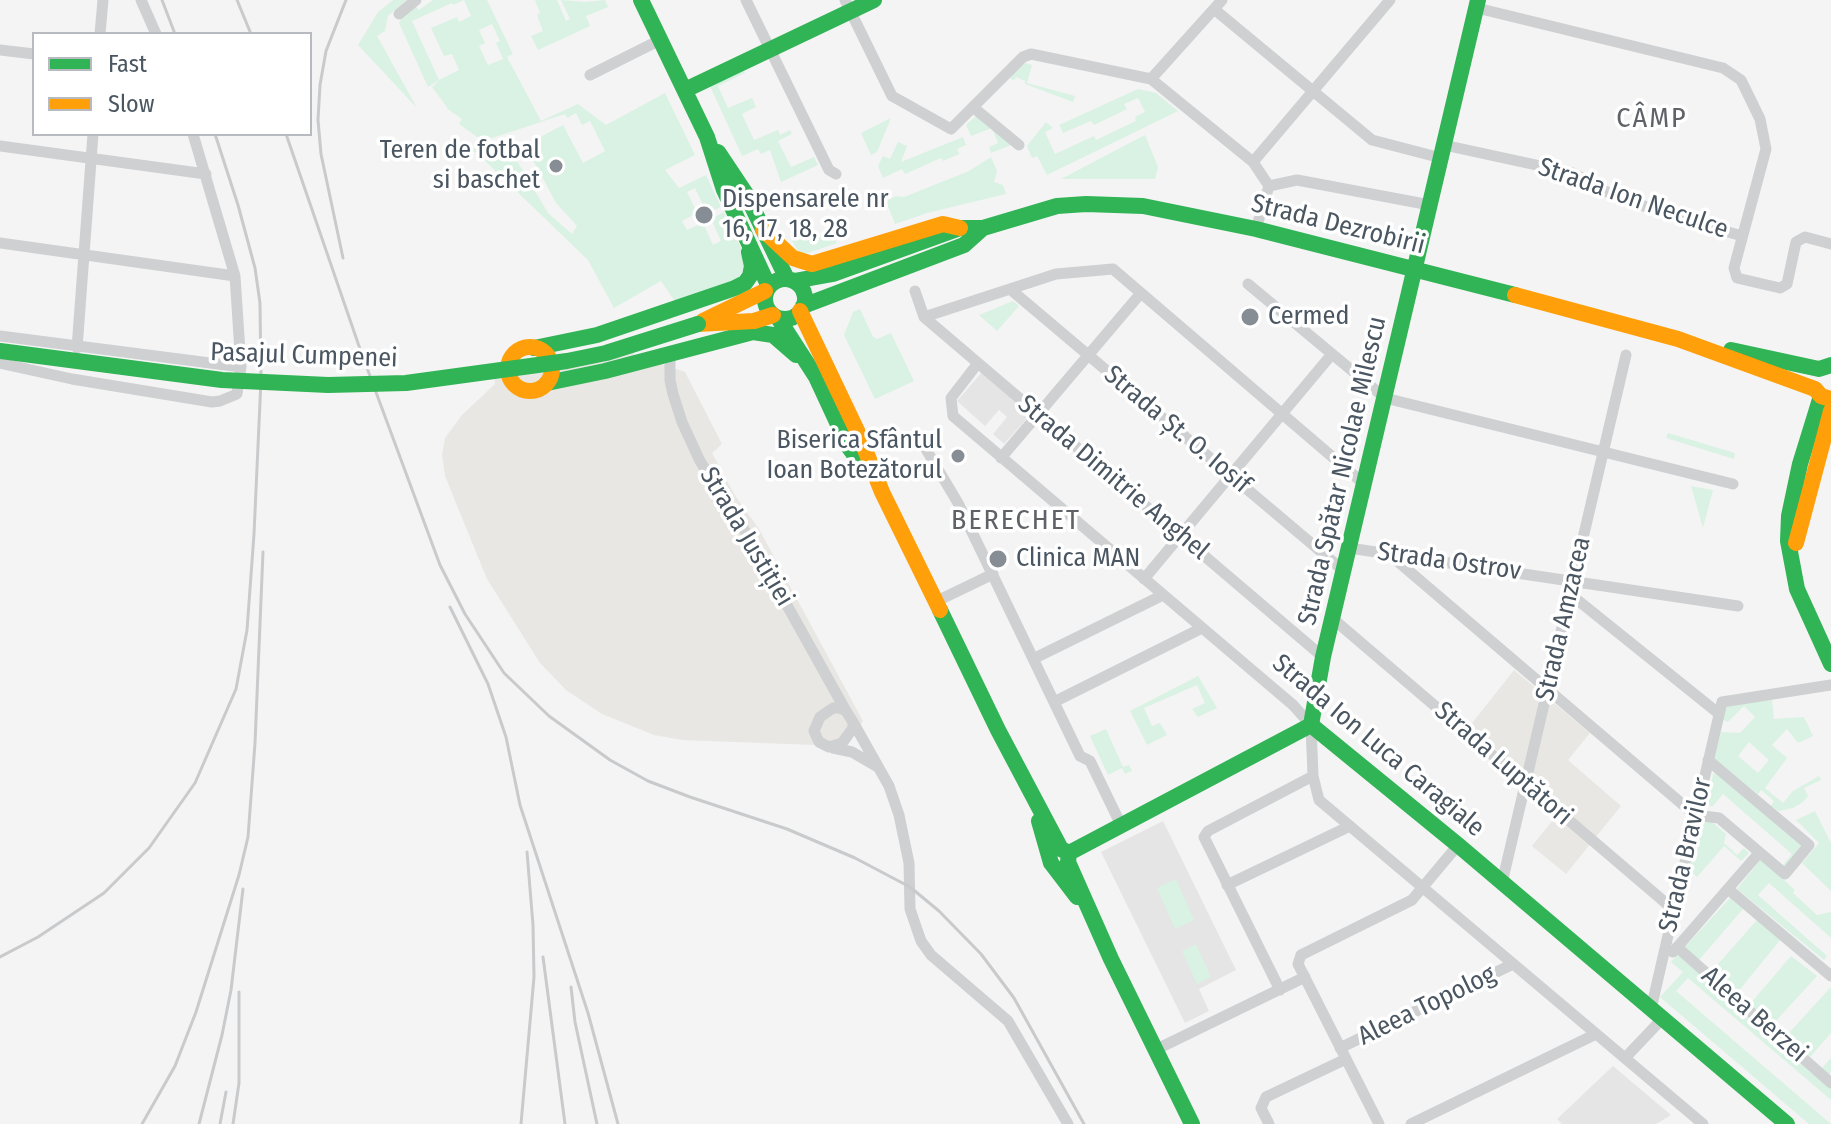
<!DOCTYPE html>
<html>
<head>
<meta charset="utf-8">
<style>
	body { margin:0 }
	#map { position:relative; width:1831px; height:1124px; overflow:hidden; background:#f4f4f4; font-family:"Fira Sans Condensed",sans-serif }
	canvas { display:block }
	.legend { position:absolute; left:32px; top:32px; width:280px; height:104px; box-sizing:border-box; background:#fff; border:2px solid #b7bbc0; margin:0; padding:10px 14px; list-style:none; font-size:24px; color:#4a5661 }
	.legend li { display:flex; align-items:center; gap:16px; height:40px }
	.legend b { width:40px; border:2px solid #b7bbc0 }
</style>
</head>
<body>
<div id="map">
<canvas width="1831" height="1124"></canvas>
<ul class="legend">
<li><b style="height:10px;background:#30b455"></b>Fast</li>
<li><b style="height:10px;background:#ff9f0a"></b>Slow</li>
</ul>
</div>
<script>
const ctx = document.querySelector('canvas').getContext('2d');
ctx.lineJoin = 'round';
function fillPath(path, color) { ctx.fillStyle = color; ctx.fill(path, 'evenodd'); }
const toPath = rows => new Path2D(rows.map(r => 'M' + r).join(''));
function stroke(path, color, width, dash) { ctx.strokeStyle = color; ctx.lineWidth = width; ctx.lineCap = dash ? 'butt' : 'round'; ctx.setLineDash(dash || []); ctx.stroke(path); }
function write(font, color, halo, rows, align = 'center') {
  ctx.font = font + ' "Fira Sans Condensed",sans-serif'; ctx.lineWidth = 7; ctx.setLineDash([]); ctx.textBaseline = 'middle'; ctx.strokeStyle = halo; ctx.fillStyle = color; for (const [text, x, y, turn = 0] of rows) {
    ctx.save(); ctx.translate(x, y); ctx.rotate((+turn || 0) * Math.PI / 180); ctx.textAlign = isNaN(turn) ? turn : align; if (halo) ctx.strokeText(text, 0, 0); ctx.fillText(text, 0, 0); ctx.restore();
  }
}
fillPath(toPath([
	[630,344,639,365,659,363,685,372,722,444,712,453,734,494,759,529,863,721,849,744,840,750,815,745,682,740,654,735,602,714,566,690,540,663,487,579,445,476,442,455,445,438,462,415,495,384,494,372],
	[1514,670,1590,733,1568,760,1621,806,1566,874,1532,846,1564,806,1469,727]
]), '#e8e7e3');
fillPath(toPath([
	[982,372,1030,415,1004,444,993,434,1007,417,999,410,985,426,957,401],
	[1163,821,1236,970,1199,989,1209,1011,1185,1023,1101,852],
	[1613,1066,1671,1115,1656,1124,1562,1124,1557,1119]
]), '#e6e5e6');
fillPath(toPath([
	[393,0,407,0,388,16,385,31,377,36,417,108,358,45,378,12],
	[433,0,464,0,453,5,452,3,412,21,439,80,459,70,452,54,444,56,431,28,457,17,459,22,471,16,464,0,487,0,513,54,507,57,541,121,578,104,606,125,665,93,695,155,665,170,679,188,706,175,721,207,712,211,710,207,705,209,695,188,687,192,697,213,682,221,687,230,703,223,713,245,721,241,712,221,716,219,715,217,724,212,741,248,745,267,737,279,676,303,661,281,614,308,588,260,480,156,457,139,481,151,510,149,548,213,572,234,577,226,556,203,525,145,563,125,583,163,605,151,590,121,582,125,576,113,567,118,565,114,483,141,459,124,462,119,449,110,432,87,439,80,428,87,399,23,404,14,415,6,419,10],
	[492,24,500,41,496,43,503,59,488,65,479,46,485,43,479,30],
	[535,0,557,0,566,21,570,19,561,0,586,2,605,0,608,7,586,16,590,26,538,50,531,36,543,31,537,15,540,13],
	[1026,63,1032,65,1027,83,1075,96,1073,102,1025,84,1025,81,1016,77,1014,81,1010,78,1017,69],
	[744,71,745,73,718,86,728,108,752,98,756,107,742,114,754,140,778,130,780,135,790,130,792,134,778,141,791,167,814,157,818,165,781,182,770,150,761,154,758,149,742,156,710,86],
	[1138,89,1156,93,1178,111,1047,175,1037,156,1032,158,1027,146,1046,122,1053,128,1045,132,1055,154,1094,136,1096,140,1136,121,1135,117,1145,112,1138,98,1124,104,1127,109,1094,125,1091,121,1063,133,1059,125],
	[976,116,992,128,1011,145,991,153,989,147,998,143,992,128,971,136,966,125],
	[891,118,877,152,871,155,861,133],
	[1145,135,1158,167,1155,179,1061,179],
	[963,137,966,145,957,149,959,154,943,161,941,158,905,174,902,169,883,178,878,166,883,156,890,159,898,142,907,146,901,162],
	[991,157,997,171,994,182,1003,185,1006,194,927,213,895,224,886,201,896,196,904,197,969,171],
	[799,233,834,237,837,243,808,253,799,253,790,237],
	[1013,301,1019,306,997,331,979,315],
	[860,309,873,337,877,339,891,333,914,381,875,399,844,335,853,312],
	[1668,433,1735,453,1734,459,1666,438],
	[1691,486,1713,490,1703,528],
	[1198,676,1217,708,1198,717,1192,709,1205,703,1197,685,1144,708,1152,726,1160,723,1167,735,1147,745,1130,711],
	[1772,700,1774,719,1804,717,1813,736,1798,743,1787,729,1772,745,1787,758,1765,788,1783,803,1793,791,1819,776,1821,780,1804,788,1808,796,1803,802,1793,808,1779,811,1771,806,1774,801,1761,790,1758,794,1714,760,1721,732,1740,733,1755,717,1744,706,1728,722,1720,718,1730,702],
	[1749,742,1769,760,1758,773,1738,756],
	[1106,729,1123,767,1129,765,1132,771,1125,774,1122,768,1108,775,1090,736],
	[1719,772,1804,846,1786,869,1782,866,1792,854,1723,794,1713,806,1707,806,1713,774],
	[1815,811,1831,843,1831,891,1802,863,1819,843,1796,820],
	[1703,819,1711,821,1726,834,1724,843,1737,855,1744,848,1749,853,1741,861,1724,846,1697,877,1687,867,1699,825],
	[1761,859,1795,890,1793,893,1817,915,1831,912,1831,938,1769,883,1758,895,1827,956,1824,960,1737,889],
	[1176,879,1194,920,1175,929,1157,888],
	[1730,898,1743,909,1698,961,1711,972,1757,920,1781,939,1737,993,1750,1004,1791,956,1817,976,1774,1023,1787,1035,1831,987,1831,1033,1810,1057,1822,1068,1831,1058,1831,1072,1824,1081,1831,1088,1831,1100,1688,978,1676,991,1831,1124,1809,1124,1660,997,1683,972,1671,962],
	[1196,944,1211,977,1197,984,1182,951]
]), '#d9f2e3');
stroke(toPath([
	[141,0,156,34],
	[746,0,829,170,836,174],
	[845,0,892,96,951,129,1023,57,1031,54,1151,79,1253,162,1269,186],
	[1477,8,1723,68,1741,80,1760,119,1766,149,1734,268,1737,278,1780,288,1787,284,1796,242,1805,237,1831,244],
	[1214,9,1372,140,1441,158],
	[399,14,416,0],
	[100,34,103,0],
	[0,50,34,54],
	[590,75,660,40],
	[1151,79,1222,0],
	[974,108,1019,145],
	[1444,145,1573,173,1611,194,1663,213,1742,236],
	[0,146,206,174],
	[1253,162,1390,0],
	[1269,186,1297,180,1430,205],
	[1256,229,1269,186],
	[0,243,235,276],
	[1248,284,1385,398,1733,484],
	[1010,289,1344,571],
	[915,291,924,317,1323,657],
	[924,317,1056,274,1113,269,1364,484],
	[0,336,241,367],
	[77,348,93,134],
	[670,355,670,380,673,394,682,422,700,461,750,539,846,711],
	[0,363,72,379,212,402,220,401,237,394,241,367,235,276,193,134],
	[978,363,951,398,953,416,1293,705,1311,725,1313,776,1319,800,1703,1124],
	[917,434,958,503,1080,756,1090,761,1122,827],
	[1001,458,1141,293],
	[1349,548,1738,606],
	[1389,554,1695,815,1719,818,1785,874,1809,845,1708,760],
	[1144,579,1332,354],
	[1570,594,1718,713],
	[935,602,993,574],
	[1332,618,1674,910],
	[1033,659,1163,595],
	[1054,702,1202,628],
	[833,708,840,708,846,711,853,722,853,728,842,743,829,747,819,742,814,731,820,717,833,708],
	[853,722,889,786,899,815,909,863,910,909,921,941,931,955,1008,1021,1068,1124],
	[833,748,852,752,876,766],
	[1502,883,1626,355],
	[1227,885,1350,826],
	[1728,889,1831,976],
	[1677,947,1831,1083],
	[1673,952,1759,853],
	[1280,990,1204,837,1208,831,1313,776],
	[1651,1009,1722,702,1831,685],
	[1340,1048,1513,964],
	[1155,1050,1305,977],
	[1625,1058,1662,1019],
	[1269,1124,1261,1108,1266,1097,1346,1059],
	[1379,1124,1298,964,1301,955,1412,900,1458,845],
	[1411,1124,1596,1034]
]), '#ced0d2', 11);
stroke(toPath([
	[641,0,707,137,724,190,769,287],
	[685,90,874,0],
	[718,152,746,194,787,279],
	'765 299a20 20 0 1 1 40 0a20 20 0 1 1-40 0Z',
	[794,281,833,274,960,228,983,228,1057,206,1086,204,1143,206,1256,229,1515,295],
	[803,306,964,245,983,228],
	[778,318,816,377,848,446,866,471],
	[534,348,597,335,735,288,745,283,750,276,752,266,749,252],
	[1731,350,1819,369,1831,365],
	[547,383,605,371,753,332,773,335,796,355],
	[1821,396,1800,464,1789,516,1788,541,1797,589,1831,664],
	[940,610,998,730,1061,849],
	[1311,725,1458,845,1787,1124],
	[1039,821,1051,863,1077,897],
	[1061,849,1069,853,1068,862,1111,959,1192,1124],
	[1069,853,1311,725,1323,657,1478,0]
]), '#30b455', 16);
stroke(toPath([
	[763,230,793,258,812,264,943,224,960,228],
	[1515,295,1678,339,1815,389,1821,396,1831,399],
	[800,311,860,437,882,492,940,610],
	[703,321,765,291],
	[698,324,754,321,773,315],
	'508 369a22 22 0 1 1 44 0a22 22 0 1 1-44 0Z',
	[1796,543,1831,411]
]), '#ff9f0a', 16);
stroke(toPath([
	[162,0,175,34],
	[237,0,251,34],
	[286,134,360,349,440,565,465,614,504,673,549,716,610,760,648,781,690,797,787,829,855,858,910,887,939,911,981,954,1014,998,1084,1124],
	[343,258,321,154,318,120,320,85,326,51,346,0],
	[450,607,488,684,506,737,520,805,588,1013,618,1124],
	[0,957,38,937,104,893,149,848,195,783,236,689,247,630,254,534,261,380,260,303,255,268,238,205,215,134],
	[543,957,565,1124],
	[571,987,575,1022,597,1124],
	[142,1124,175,1066,196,1012,239,875,248,837,255,743,263,552],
	[199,1124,222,1035,231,990,243,889],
	[220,1124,226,1092],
	[233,1124,239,1083,239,992],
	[521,1124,534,977,533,925,527,852]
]), '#c9cacc', 3);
stroke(toPath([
	[0,351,222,380,328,385,406,383,567,361,606,353,698,324]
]), '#30b455', 16);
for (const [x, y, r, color] of [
	[556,166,8,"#868d94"],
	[704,215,10,"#868d94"],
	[1250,317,10,"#868d94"],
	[958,456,8,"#868d94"],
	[998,559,10,"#868d94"]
]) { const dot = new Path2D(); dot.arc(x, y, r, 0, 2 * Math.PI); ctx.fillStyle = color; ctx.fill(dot); stroke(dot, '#fff', 3); }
write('26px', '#4a5661', '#fff', [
	["Teren de fotbal",540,151,"right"],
	["si baschet",540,181,"right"],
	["Dispensarele nr",722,200],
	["16, 17, 18, 28",722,230],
	["Cermed",1268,317],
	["Biserica Sfântul",942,441,"right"],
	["Ioan Botezătorul",942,471,"right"],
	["Clinica MAN",1016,559]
], 'left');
write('26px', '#4a5661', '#fff', [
	["Strada Ion Neculce",1633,199,19],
	["Strada Dezrobirii",1338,225,14],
	["Pasajul Cumpenei",304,356,2],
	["Strada Șt. O. Iosif",1177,430,40],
	["Strada Spătar Nicolae Milescu",1343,471,-77],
	["Strada Dimitrie Anghel",1113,478,40],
	["Strada Justiției",746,537,59],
	["Strada Ostrov",1449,562,8],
	["Strada Amzacea",1564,619,-77],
	["Strada Ion Luca Caragiale",1378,746,40],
	["Strada Luptători",1503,764,41],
	["Strada Bravilor",1686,855,-77],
	["Aleea Topolog",1427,1006,-26],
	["Aleea Berzei",1754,1015,41]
]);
ctx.letterSpacing = '2px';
write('28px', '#5f6368', '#fff', [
	["CÂMP",1652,119],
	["BERECHET",1016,521]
]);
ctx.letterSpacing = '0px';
</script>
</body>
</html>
